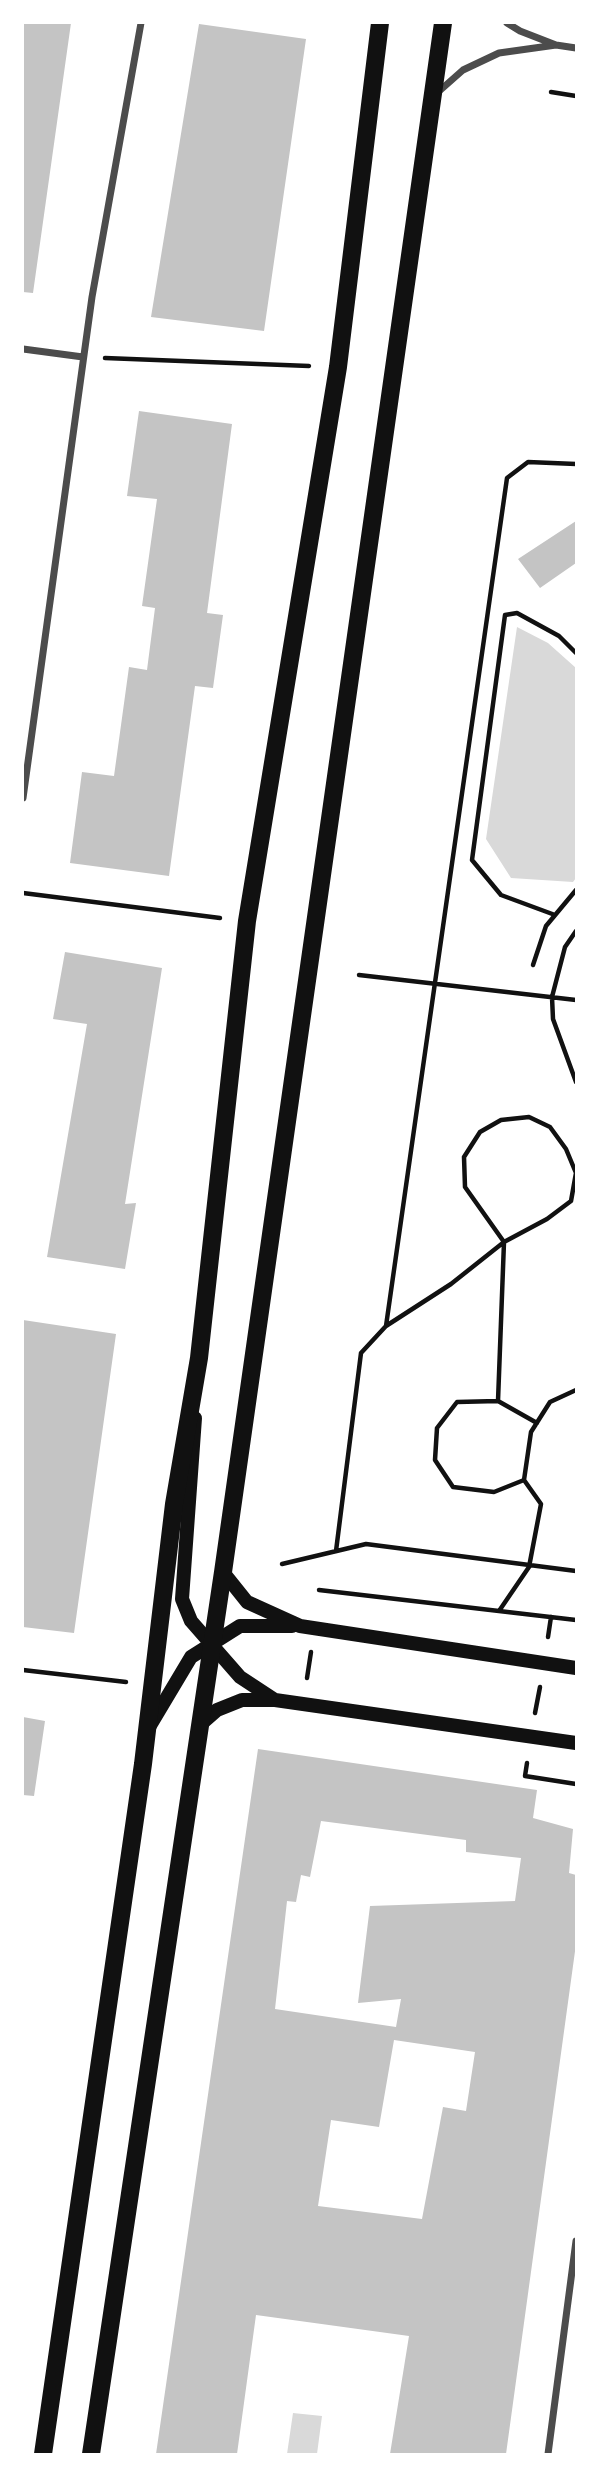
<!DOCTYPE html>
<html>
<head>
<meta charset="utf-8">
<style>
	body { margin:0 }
	#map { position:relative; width:599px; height:2477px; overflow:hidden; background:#fff; font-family:Rubik,sans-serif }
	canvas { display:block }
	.frame { position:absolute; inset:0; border:24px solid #fff; pointer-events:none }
</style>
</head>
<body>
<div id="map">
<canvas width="599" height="2477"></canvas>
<div class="frame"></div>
</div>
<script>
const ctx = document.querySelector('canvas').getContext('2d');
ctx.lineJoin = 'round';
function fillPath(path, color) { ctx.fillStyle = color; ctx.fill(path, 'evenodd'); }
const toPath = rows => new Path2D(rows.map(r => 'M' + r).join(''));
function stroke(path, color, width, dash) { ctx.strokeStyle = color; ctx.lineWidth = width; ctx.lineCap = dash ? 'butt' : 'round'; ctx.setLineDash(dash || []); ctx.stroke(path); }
fillPath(toPath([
	[517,627,548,643,576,668,576,878,573,882,511,878,486,839],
	[293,2413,322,2416,317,2454,287,2454]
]), '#d9d9d9');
fillPath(toPath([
	[23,23,71,23,33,293,23,292],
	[199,24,306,39,264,331,151,317],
	[139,411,232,424,207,613,223,615,213,688,195,686,169,876,70,863,82,772,114,776,129,667,147,670,155,608,142,606,157,499,127,496],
	[576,521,576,563,540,588,518,559],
	[65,952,162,968,125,1204,136,1203,125,1269,47,1257,87,1024,53,1019],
	[23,1320,116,1334,74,1633,23,1627],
	[23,1717,45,1721,34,1796,23,1795],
	[258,1749,537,1790,533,1818,573,1829,569,1873,576,1875,576,1944,506,2454,390,2454,409,2336,256,2315,237,2454,156,2454],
	[321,1821,466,1840,466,1852,521,1858,515,1901,370,1906,358,2003,401,1999,396,2027,275,2009,287,1901,296,1902,301,1875,310,1877],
	[394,2040,475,2052,466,2111,443,2107,422,2219,318,2206,331,2120,379,2127]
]), '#c4c4c4');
stroke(toPath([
	[551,92,576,96],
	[105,358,309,366],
	[23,893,220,918],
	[555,915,501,895,472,860,505,615,517,613,559,636,576,653],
	[576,931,565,947,552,997,553,1019,576,1082],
	[533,965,546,926,576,890],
	[359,975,576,1000],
	[529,1117,550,1127,566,1149,576,1173,571,1201,547,1219,504,1242,465,1187,464,1157,480,1132,501,1120,529,1117],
	[386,1326,507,478,528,462,576,464],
	[524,1480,494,1492,453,1487,435,1460,437,1428,457,1402,498,1401,537,1423],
	[336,1551,361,1353,386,1326,451,1284,504,1242,498,1401],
	[282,1564,366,1544,576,1571],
	[319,1590,576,1620],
	[499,1611,529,1567,541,1504,524,1480,531,1432,550,1402,576,1390],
	[548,1637,551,1617],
	[23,1670,126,1682],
	[307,1678,311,1652],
	[535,1713,540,1687],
	[527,1763,525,1776,576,1784]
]), '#111', 4.5);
stroke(toPath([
	[507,23,520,31,556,45,576,48],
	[437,93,463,70,499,53,556,45],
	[23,349,83,357],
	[23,798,92,297,141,23],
	[548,2454,576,2241]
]), '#4c4c4c', 7);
stroke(toPath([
	[195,1418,182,1599,191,1621,240,1677,275,1700],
	[223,1572,247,1602,300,1626,576,1668],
	[201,1724,217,1710,242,1700,275,1700,576,1743],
	[148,1729,191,1657,240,1626,292,1626]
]), '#111', 14);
stroke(toPath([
	[43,2454,143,1764,174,1504,199,1358,247,921,338,367,380,23],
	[91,2454,223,1572,443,23]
]), '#111', 18);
</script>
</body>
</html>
